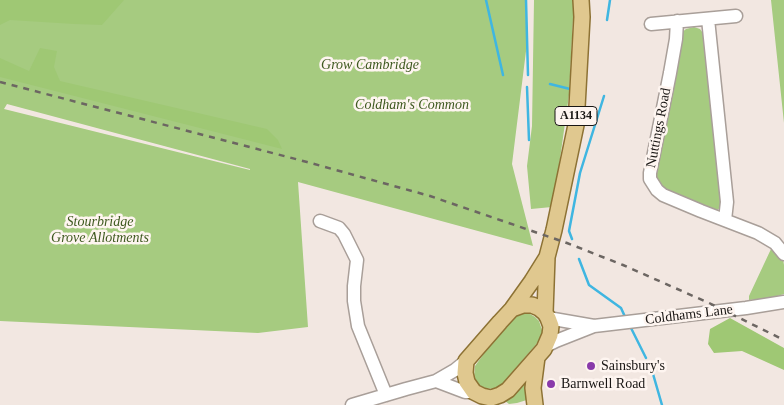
<!DOCTYPE html>
<html>
<head>
<meta charset="utf-8">
<style>
	body { margin:0 }
	canvas { display:block; background:#f2e7e1 }
</style>
</head>
<body>
<canvas width="784" height="405"></canvas>
<script>
const ctx = document.querySelector('canvas').getContext('2d');
ctx.lineJoin = 'round';
function fillPath(path, color) { ctx.fillStyle = color; ctx.fill(path, 'evenodd'); }
const toPath = rows => new Path2D(rows.map(r => 'M' + r).join(''));
function stroke(path, color, width, dash) { ctx.strokeStyle = color; ctx.lineWidth = width; ctx.lineCap = dash ? 'butt' : 'round'; ctx.setLineDash(dash || []); ctx.stroke(path); }
function write(font, color, halo, rows, align = 'center') {
  ctx.font = font + ' Georgia,serif'; ctx.lineWidth = 5; ctx.setLineDash([]); ctx.textBaseline = 'middle'; ctx.strokeStyle = halo; ctx.fillStyle = color; for (const [text, x, y, turn = 0] of rows) {
    ctx.save(); ctx.translate(x, y); ctx.rotate((+turn || 0) * Math.PI / 180); ctx.textAlign = isNaN(turn) ? turn : align; if (halo) ctx.strokeText(text, 0, 0); ctx.fillText(text, 0, 0); ctx.restore();
  }
}
fillPath(toPath([
	[0,0,525,0,527,43,512,164,533,246,298,182,308,327,258,333,0,321],
	[7,104,250,169,250,170,4,109],
	[534,0,574,0,569,95,556,187,552,207,531,209,527,166,532,126],
	[771,0,784,0,784,123],
	[694,27,700,29,705,36,721,207,716,211,662,190,653,174,680,34,686,29],
	[774,248,783,259,784,265,784,294,771,298,749,300,749,296,771,249],
	[524,314,530,314,535,317,539,321,542,330,542,335,539,341,502,384,494,389,485,388,479,385,474,377,475,366,488,348,513,319,518,315],
	[527,376,530,399,517,403,509,404,505,401,504,399]
]), '#a6cb80');
fillPath(toPath([
	[0,0,124,0,102,25,74,24,10,20,0,25],
	[40,48,57,51,54,67,60,81,267,129,278,140,282,149,0,77,0,58,29,71],
	[730,318,784,348,784,370,742,351,714,353,708,344,710,329]
]), '#9fc874');
stroke(toPath([
	[486,0,503,75],
	[526,0,528,75],
	[607,20,610,0],
	[550,84,570,89],
	[527,87,529,140],
	[572,239,569,231,580,173,604,96],
	[579,259,589,285,621,308,626,319],
	[630,326,646,358],
	[651,367,662,405]
]), '#3fb6e1', 2.5);
const minor = toPath([
	[708,19,727,202,725,220],
	[677,21,676,39,670,73,650,173,650,179,657,190,663,195,701,211,758,233,775,243,784,254],
	[651,24,736,16],
	[320,221,339,228,344,234,357,260,354,286,354,301,358,326,386,395],
	[548,318,594,326,746,308,784,302],
	[546,346,556,341,594,326],
	[436,381,465,392,474,392],
	[352,405,406,389,436,381,455,370,466,361]
]);
const major = toPath([
	[512,309,523,305,532,305,539,308,545,313,548,318,551,326,550,335,544,349,508,390,500,395,491,398,482,396,474,392,467,382,465,373,466,361,500,322,512,309,532,281,547,257],
	[545,313,547,257,554,230,576,125,582,17,581,0],
	[535,405,533,388,537,357]
]);
stroke(minor, '#a99f99', 15);
stroke(major, '#8d7234', 18);
stroke(minor, '#fff', 12);
stroke(major, '#e0c88f', 15);
stroke(toPath([
	[0,82,307,162,430,196,567,243,623,265,709,303,784,340]
]), '#6c6662', 2.5, [6, 6]);
for (const [x, y, r, color] of [
	[591,366,5,"#893aaa"],
	[551,384,5,"#893aaa"]
]) { const dot = new Path2D(); dot.arc(x, y, r, 0, 2 * Math.PI); ctx.fillStyle = color; ctx.fill(dot); stroke(dot, '#fef5f0', 2); }
for (const [x, y, w] of [
	[576,116,42]
]) { const box = new Path2D(); box.roundRect(x - w / 2, y - 9.5, w, 19, 4); ctx.fillStyle = '#fef5f0'; ctx.fill(box); stroke(box, '#191614', 1); }
write('bold 12px', '#191614', null, [
	["A1134",576,116]
]);
write('italic 14px', '#3e591f', '#fef5f0', [
	["Grow Cambridge",370,65],
	["Coldham's Common",412,105],
	["Stourbridge",100,222],
	["Grove Allotments",100,238]
]);
write('14px', '#191614', '#fef5f0', [
	["Nuttings Road",659,128,-79],
	["Coldhams Lane",689,315,-7]
]);
write('14px', '#191614', '#fef5f0', [
	["Sainsbury's",601,366],
	["Barnwell Road",561,384]
], 'left');
</script>
</body>
</html>
